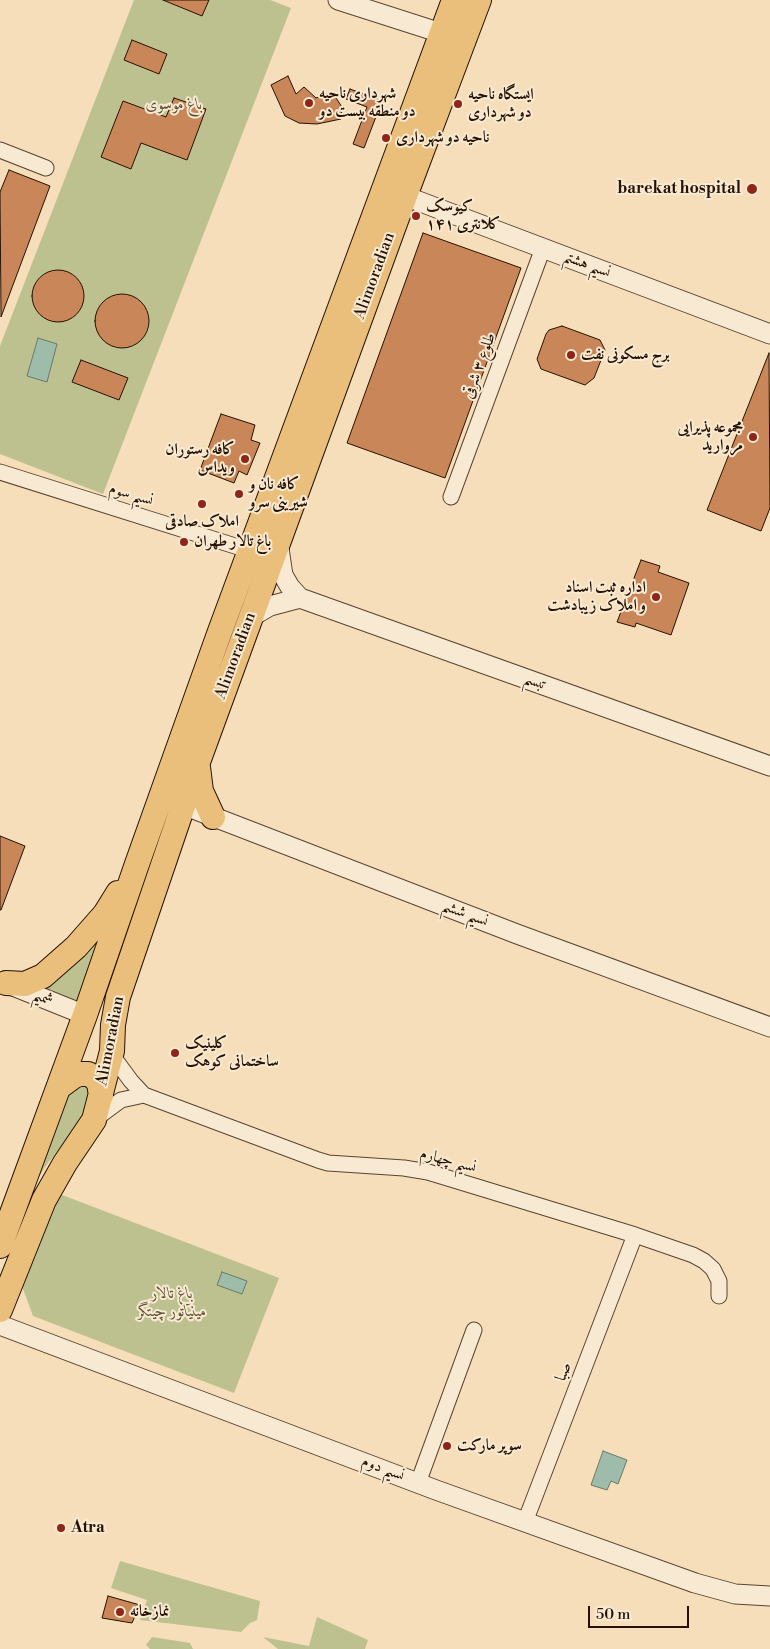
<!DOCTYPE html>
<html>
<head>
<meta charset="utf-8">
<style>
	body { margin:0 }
	#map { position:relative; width:770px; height:1649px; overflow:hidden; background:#f5deb9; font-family:"Libre Bodoni",serif }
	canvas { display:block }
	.scale { position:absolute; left:588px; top:1606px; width:101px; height:22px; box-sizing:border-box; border:2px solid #261102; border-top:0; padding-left:6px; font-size:15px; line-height:18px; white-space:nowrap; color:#261102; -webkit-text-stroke:4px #f8ead2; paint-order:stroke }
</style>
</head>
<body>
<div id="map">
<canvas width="770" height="1649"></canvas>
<div class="scale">50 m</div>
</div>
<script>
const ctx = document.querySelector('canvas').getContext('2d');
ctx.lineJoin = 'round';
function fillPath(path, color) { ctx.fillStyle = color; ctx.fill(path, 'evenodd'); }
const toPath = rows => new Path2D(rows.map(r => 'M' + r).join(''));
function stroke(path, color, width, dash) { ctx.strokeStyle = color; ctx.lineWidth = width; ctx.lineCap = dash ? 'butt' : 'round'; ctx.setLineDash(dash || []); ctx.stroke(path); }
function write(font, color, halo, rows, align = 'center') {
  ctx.font = font + ' "Libre Bodoni",Amiri,serif'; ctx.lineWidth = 4; ctx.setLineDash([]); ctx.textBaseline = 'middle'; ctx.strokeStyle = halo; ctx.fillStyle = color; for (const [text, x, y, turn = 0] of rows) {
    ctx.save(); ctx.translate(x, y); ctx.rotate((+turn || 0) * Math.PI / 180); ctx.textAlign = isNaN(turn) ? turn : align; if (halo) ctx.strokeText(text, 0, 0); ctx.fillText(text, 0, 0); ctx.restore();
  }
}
fillPath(toPath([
	[134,0,270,0,291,8,103,494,0,454,0,346],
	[112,913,80,1003,40,988],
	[88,1080,97,1108,58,1150,45,1167,33,1187,70,1086],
	[57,1193,279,1278,234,1393,33,1316,22,1286],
	[120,1561,260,1601,257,1620,250,1623,241,1632,140,1620,147,1600,111,1588],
	[317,1617,368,1640,365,1649,278,1649,263,1637,309,1646],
	[152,1637,190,1643,193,1649,150,1649,146,1645]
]), '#bdc18f');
const water = toPath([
	[38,338,57,344,47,382,27,376,38,338],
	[222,1272,247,1281,242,1294,217,1285,222,1272],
	[603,1451,627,1460,618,1484,611,1481,607,1490,591,1485,603,1451]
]);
fillPath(water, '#9dbdaa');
stroke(water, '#6d7867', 1);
const building = toPath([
	[163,0,209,0,202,16,163,0],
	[132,40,167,54,159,74,124,60,132,40],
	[288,76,296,94,304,87,316,98,332,92,342,107,341,119,317,124,299,123,285,116,271,85,288,76],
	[350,89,382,101,364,148,353,144,367,107,346,99,350,89],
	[174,98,206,109,187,160,141,143,131,169,101,157,123,101,166,117,174,98],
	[9,170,50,186,1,317,0,192,9,170],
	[423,233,521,268,445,478,347,443,423,233],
	'32 296a26 26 0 1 1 52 0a26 26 0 1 1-52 0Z',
	'95 321a27 27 0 1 1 54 0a27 27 0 1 1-54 0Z',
	[562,326,600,340,605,350,594,378,585,385,541,369,537,359,546,334,549,330,562,326],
	[769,353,770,508,761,531,707,510,769,353],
	[81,360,128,378,119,400,72,382,81,360],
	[221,414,255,425,251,440,260,443,247,475,239,471,234,483,200,470,221,414],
	[641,560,660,566,658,572,689,583,671,635,636,623,635,627,617,622,641,560],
	[0,836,25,846,1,910,0,910,0,836],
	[108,1596,140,1605,132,1623,102,1618,108,1596]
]);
fillPath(building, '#c98659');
stroke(building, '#261102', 1);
const minor = toPath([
	[0,150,46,168],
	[0,472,251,551],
	[451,497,543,248],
	[112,1051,117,1062,131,1081,144,1095,318,1160,328,1163,404,1168,428,1172,635,1235,693,1255,704,1261,713,1269,719,1281,719,1296],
	[94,1120,121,1100,144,1095],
	[418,1483,474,1330],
	[525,1522,635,1235]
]);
const tertiary = toPath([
	[338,0,441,33],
	[405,196,770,334],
	[278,542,283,575,290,587,300,598,770,766],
	[251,617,270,606,300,598],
	[170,800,517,934,770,1027],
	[8,984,85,1015],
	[0,1325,436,1490,695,1583,735,1594,770,1596]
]);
const primary = toPath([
	[198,767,201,791,213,817],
	[6,983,25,984,43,976,76,947,105,914,118,893],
	[59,1087,74,1076,80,1074,88,1074,94,1077,99,1083,101,1096],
	[0,1246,85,1015,137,864,219,634,454,0],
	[0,1310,44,1200,65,1163,94,1120,112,1051,113,1025,118,997,198,762,405,196,479,0]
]);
stroke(minor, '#5a4430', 17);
stroke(tertiary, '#5a4430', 21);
stroke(primary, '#261102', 26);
stroke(minor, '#f8ead2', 15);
stroke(tertiary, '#f8ead2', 19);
stroke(primary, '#eabf7c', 24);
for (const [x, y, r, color] of [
	[309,103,5,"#8f2418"],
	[458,104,5,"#8f2418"],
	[386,138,5,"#8f2418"],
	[752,189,6,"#8f2418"],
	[416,216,5,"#8f2418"],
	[571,355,5,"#8f2418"],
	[753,437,5,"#8f2418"],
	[245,459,5,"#8f2418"],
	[239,494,5,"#8f2418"],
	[202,504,5,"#8f2418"],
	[184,542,5,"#8f2418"],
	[656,597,5,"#8f2418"],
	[175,1053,5,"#8f2418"],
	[447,1446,5,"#8f2418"],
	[61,1528,5,"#8f2418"],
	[120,1612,5,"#8f2418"]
]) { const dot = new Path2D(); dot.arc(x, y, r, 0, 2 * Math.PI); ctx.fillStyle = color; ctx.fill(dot); stroke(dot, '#f8ead2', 2); }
write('bold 16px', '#261102', '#f8ead2', [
	["شهرداری ناحیه",319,94],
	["دو منطقه بیست دو",319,112],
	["ایستگاه ناحیه",468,95],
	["دو شهرداری",468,113],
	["ناحیه دو شهرداری",396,138],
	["barekat hospital",741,189,"right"],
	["کیوسک",426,207],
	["کلانتری ۱۴۱",426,225],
	["برج مسکونی نفت",581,355],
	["مجموعه پذیرایی",743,428,"right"],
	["مروارید",743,446,"right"],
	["کافه رستوران",235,450,"right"],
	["ویداس",235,468,"right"],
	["کافه نان و",249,485],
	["شیرینی سرو",249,503],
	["املاک صادقی",202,522,"center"],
	["باغ تالار طهران",194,542],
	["اداره ثبت اسناد",646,588,"right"],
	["و املاک زیبادشت",646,606,"right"],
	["کلینیک",185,1044],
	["ساختمانی کوهک",185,1062],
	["سوپر مارکت",457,1446],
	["Atra",71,1528],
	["نمازخانه",130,1612]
], 'left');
write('italic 16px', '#5b4f33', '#f8ead2', [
	["باغ موسوی",174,105],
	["باغ تالار",172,1294],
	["مینیاتور چیتگر",172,1312]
]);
write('16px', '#261102', '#f8ead2', [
	["نسیم هشتم",587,265,21],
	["Alimoradian",375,276,-70],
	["طلوع ۳ شرقی",480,366,-70],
	["نسیم سوم",131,495,17],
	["Alimoradian",236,656,-70],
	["تبسم",535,682,20],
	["نسیم ششم",465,914,21],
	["شمیم",43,998,22],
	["Alimoradian",111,1041,-79],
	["نسیم چهارم",448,1161,15],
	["صبا",564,1372,-69],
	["نسیم دوم",383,1469,21]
]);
</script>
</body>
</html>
